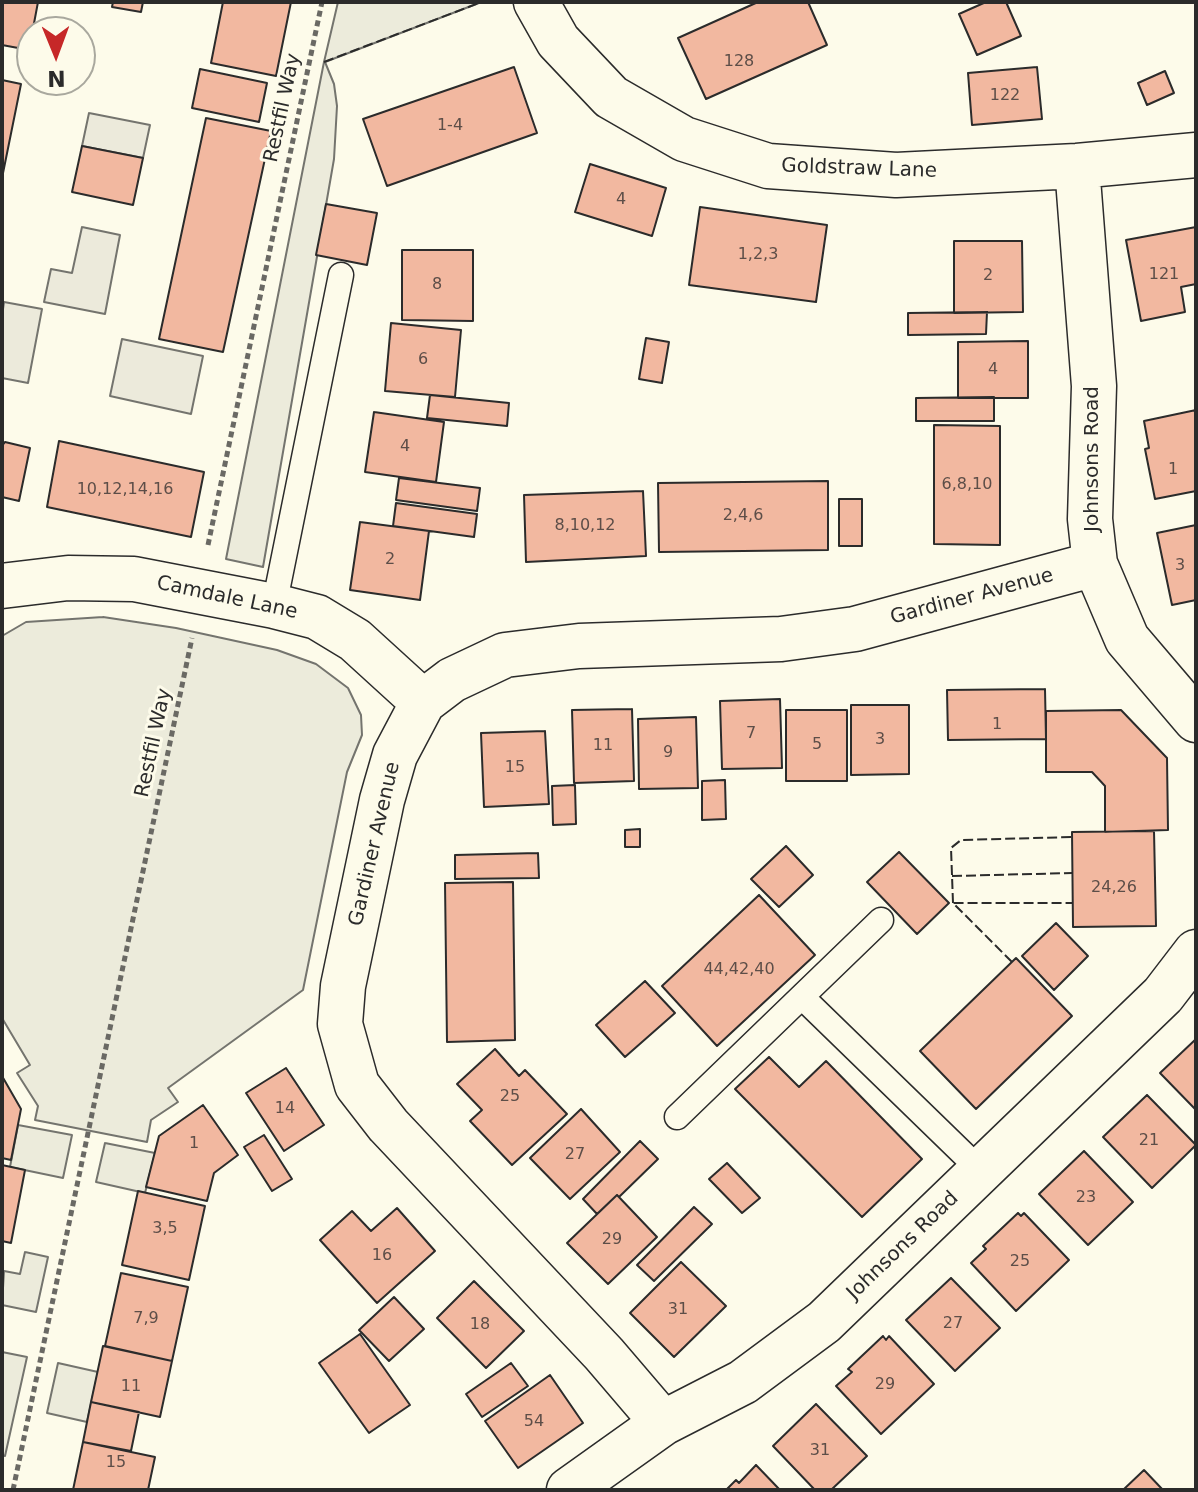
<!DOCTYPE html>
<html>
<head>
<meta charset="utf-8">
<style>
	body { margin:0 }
	#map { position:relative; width:1198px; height:1492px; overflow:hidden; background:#fdfbea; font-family:"DejaVu Sans",sans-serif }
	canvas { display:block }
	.frame { position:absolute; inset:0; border:4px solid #2b2b2b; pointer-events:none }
	.north { position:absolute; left:16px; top:16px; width:80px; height:80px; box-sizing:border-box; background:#fdfbea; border:2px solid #a9a89e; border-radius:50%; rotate:179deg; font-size:22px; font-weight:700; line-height:32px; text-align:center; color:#2b2b2b }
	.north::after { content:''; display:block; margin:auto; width:28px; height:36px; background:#c62828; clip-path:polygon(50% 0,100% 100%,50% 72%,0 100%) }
</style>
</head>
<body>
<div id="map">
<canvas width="1198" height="1492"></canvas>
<div class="frame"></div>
<div class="north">N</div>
</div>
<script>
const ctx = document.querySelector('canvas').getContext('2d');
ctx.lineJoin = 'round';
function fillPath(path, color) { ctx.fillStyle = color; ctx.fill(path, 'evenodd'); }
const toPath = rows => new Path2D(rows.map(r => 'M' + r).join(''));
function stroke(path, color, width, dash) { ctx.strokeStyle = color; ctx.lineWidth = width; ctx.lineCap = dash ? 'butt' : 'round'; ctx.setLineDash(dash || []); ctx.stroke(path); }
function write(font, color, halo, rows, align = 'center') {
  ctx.font = font + ' "DejaVu Sans",sans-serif'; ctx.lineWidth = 6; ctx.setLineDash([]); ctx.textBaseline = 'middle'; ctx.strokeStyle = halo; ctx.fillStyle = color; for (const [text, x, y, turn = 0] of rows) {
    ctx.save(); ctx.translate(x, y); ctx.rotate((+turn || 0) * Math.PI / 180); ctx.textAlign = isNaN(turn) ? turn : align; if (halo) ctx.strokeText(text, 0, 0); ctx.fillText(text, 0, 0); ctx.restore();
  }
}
const green = toPath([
	[338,2,479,3,325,62,334,84,337,106,334,159,263,567,226,559,324,62,338,2],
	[103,617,176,628,277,650,316,664,348,688,361,715,362,735,347,772,303,990,168,1088,178,1102,151,1120,147,1142,35,1120,38,1106,17,1073,30,1065,2,1018,2,636,26,622,103,617],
	[18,1125,72,1135,63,1178,10,1167,18,1125],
	[105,1143,155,1153,145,1193,96,1182,105,1143],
	[25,1252,48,1257,36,1312,2,1305,4,1271,20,1274,25,1252],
	[2,1352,27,1357,5,1456,2,1455,2,1352],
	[58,1363,98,1372,87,1422,47,1413,58,1363]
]);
fillPath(green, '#ecebdb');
stroke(green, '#74746e', 2);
const parking = toPath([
	[89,113,150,125,143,158,82,146,89,113],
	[82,227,120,235,105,314,44,302,51,269,72,273,82,227],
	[4,302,42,309,28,383,2,378,2,316,4,302],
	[122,339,203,356,191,414,110,396,122,339]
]);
fillPath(parking, '#eceadb');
stroke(parking, '#74746e', 2);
const building = toPath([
	[2,2,38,2,29,50,2,45,2,2],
	[113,2,143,2,141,12,112,7,113,2],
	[223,2,291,2,276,76,211,63,223,2],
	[758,2,808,2,827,45,706,99,678,38,758,2],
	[986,2,1006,2,1021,36,977,55,959,14,986,2],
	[514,67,537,133,387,186,363,119,514,67],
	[1037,67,1042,119,972,125,968,73,1037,67],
	[200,69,267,83,259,122,192,108,200,69],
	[1165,71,1174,93,1147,105,1138,83,1165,71],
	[2,80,21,84,2,178,2,80],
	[206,118,271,131,223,352,159,339,206,118],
	[82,146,143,158,133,205,72,192,82,146],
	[590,164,666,188,652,236,575,212,590,164],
	[326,204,377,213,367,265,316,255,326,204],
	[700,207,827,225,816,302,689,285,700,207],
	[1196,227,1196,284,1181,287,1185,312,1141,321,1126,240,1196,227],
	[954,241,1022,241,1023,312,954,313,954,241],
	[402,250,473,250,473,321,402,320,402,250],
	[987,312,986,334,908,335,908,313,987,312],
	[391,323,461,330,455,397,385,391,391,323],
	[646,338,669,342,662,383,639,379,646,338],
	[1028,341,1028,398,958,398,958,342,1028,341],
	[430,395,509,403,507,426,427,418,430,395],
	[994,397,994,421,916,421,916,398,994,397],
	[1196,410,1196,491,1155,499,1145,449,1149,448,1144,421,1196,410],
	[374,412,444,422,436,482,365,472,374,412],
	[934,425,1000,426,1000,545,934,544,934,425],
	[59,441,204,472,191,537,47,507,59,441],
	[5,442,30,448,19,501,2,497,2,446,5,442],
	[399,478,480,488,477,511,396,500,399,478],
	[828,481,828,550,659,552,658,483,828,481],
	[643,491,646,556,526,562,524,495,643,491],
	[839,499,862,499,862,546,839,546,839,499],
	[396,503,477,514,474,537,393,526,396,503],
	[360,522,429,531,420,600,350,590,360,522],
	[1196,525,1196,600,1172,605,1157,533,1196,525],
	[1045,689,1046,739,948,740,947,690,1045,689],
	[780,699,782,768,722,769,720,701,780,699],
	[851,705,909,705,909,774,851,775,851,705],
	[632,709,634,781,574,783,572,710,632,709],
	[786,710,847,710,847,781,786,781,786,710],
	[1121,710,1167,758,1168,830,1105,832,1105,786,1092,772,1046,772,1046,711,1121,710],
	[696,717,698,788,639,789,638,719,696,717],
	[545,731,549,804,484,807,481,733,545,731],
	[725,780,726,819,702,820,702,781,725,780],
	[575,785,576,824,553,825,552,786,575,785],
	[640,829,640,847,625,847,625,830,640,829],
	[1154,831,1156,926,1073,927,1072,832,1154,831],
	[786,846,813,875,779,907,751,879,786,846],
	[899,852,949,903,917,934,867,882,899,852],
	[538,853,539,878,455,879,455,855,538,853],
	[513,882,515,1040,447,1042,445,883,513,882],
	[759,895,815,955,717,1046,662,986,759,895],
	[1056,923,1088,956,1054,990,1022,956,1056,923],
	[1016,958,1072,1016,976,1109,920,1051,1016,958],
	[645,981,675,1013,625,1057,596,1025,645,981],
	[1196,1039,1196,1110,1160,1073,1196,1039],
	[495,1049,519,1076,525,1070,567,1114,512,1165,470,1121,482,1110,457,1084,495,1049],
	[769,1057,799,1087,826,1061,922,1159,862,1217,735,1089,769,1057],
	[286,1068,324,1125,284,1151,246,1093,286,1068],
	[2,1076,21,1109,11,1160,2,1158,2,1076],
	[1147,1095,1196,1145,1152,1188,1103,1137,1147,1095],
	[203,1105,238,1155,214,1173,207,1201,146,1187,159,1136,203,1105],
	[581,1109,620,1152,570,1199,530,1158,581,1109],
	[264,1135,292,1179,272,1191,244,1147,264,1135],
	[640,1141,658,1159,619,1197,617,1195,597,1214,583,1199,640,1141],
	[1084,1151,1133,1202,1088,1245,1039,1194,1084,1151],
	[727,1163,760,1198,742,1213,709,1179,727,1163],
	[2,1165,25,1170,11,1243,2,1241,2,1165],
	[138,1191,205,1206,189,1280,122,1265,138,1191],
	[617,1195,657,1237,608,1284,567,1243,617,1195],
	[694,1207,712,1224,654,1281,637,1265,694,1207],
	[397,1208,435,1251,377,1303,320,1240,352,1211,371,1231,397,1208],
	[1018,1213,1021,1216,1024,1213,1069,1260,1016,1311,971,1263,986,1249,983,1246,1018,1213],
	[681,1262,726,1306,674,1357,630,1313,681,1262],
	[121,1273,188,1287,172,1361,105,1346,121,1273],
	[951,1278,1000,1328,955,1371,906,1320,951,1278],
	[474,1281,524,1331,486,1368,437,1318,474,1281],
	[394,1297,424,1329,389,1361,359,1330,394,1297],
	[360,1334,410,1405,369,1433,319,1363,360,1334],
	[883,1336,886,1340,889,1336,934,1384,881,1434,836,1386,852,1372,848,1369,883,1336],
	[103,1346,172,1361,160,1417,91,1402,103,1346],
	[511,1363,528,1386,482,1417,466,1394,511,1363],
	[550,1375,583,1423,518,1468,485,1421,550,1375],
	[91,1402,139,1412,131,1451,83,1442,91,1402],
	[816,1404,867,1456,831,1490,815,1490,773,1446,816,1404],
	[83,1442,155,1457,148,1490,73,1490,83,1442],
	[756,1465,780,1490,726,1490,736,1480,739,1483,756,1465],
	[1144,1470,1163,1490,1123,1490,1144,1470]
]);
fillPath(building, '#f2b8a0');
stroke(building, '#2b2b2b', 2);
const lane = toPath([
	[274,606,341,275],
	[802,997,980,1170],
	[677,1117,881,920]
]);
const street = toPath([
	[536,2,558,41,611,97,684,139,768,166,896,175,1077,166,1196,155],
	[1077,166,1094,386,1090,519,1095,564,1127,639,1196,720],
	[2,586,68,578,134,579,274,606,317,617,355,640,423,702],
	[663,1423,604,1354,388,1125,357,1085,340,1024,343,986,382,800,395,755,423,702,452,680,505,655,579,646,781,639,855,629,1095,564],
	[569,1490,663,1423,743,1382,824,1322,1163,995,1196,952]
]);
stroke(lane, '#2b2b2b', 27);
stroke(street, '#2b2b2b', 47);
stroke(toPath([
	[208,545,322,2],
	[13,1490,192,638]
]), '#6a6964', 5, [6, 4]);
stroke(lane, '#fdfbea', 24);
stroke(street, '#fdfbea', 44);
stroke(toPath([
	[324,62,479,3],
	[952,876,1072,873],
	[953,903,951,848,961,840,1072,837],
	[1012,962,953,903,1073,903]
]), '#2b2b2b', 2, [10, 4]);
write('16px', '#5d4e48', null, [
	["128",739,62],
	["122",1005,96],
	["1-4",450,126],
	["4",621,200],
	["1,2,3",758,255],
	["121",1164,275],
	["2",988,276],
	["8",437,285],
	["6",423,360],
	["4",993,370],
	["4",405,447],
	["1",1173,470],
	["6,8,10",967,485],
	["10,12,14,16",125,490],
	["2,4,6",743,516],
	["8,10,12",585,526],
	["2",390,560],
	["3",1180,566],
	["1",997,725],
	["7",751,734],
	["3",880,740],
	["5",817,745],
	["11",603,746],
	["9",668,753],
	["15",515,768],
	["24,26",1114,888],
	["44,42,40",739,970],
	["25",510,1097],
	["14",285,1109],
	["21",1149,1141],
	["1",194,1144],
	["27",575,1155],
	["23",1086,1198],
	["3,5",165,1229],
	["29",612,1240],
	["16",382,1256],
	["25",1020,1262],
	["31",678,1310],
	["7,9",146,1319],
	["27",953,1324],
	["18",480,1325],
	["29",885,1385],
	["11",131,1387],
	["54",534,1422],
	["31",820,1451],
	["15",116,1463]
]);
write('20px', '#2b2b2b', '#fdfbea', [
	["Restfil Way",283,108,-78],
	["Goldstraw Lane",859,169,2],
	["Johnsons Road",1093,459,-90],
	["Gardiner Avenue",972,597,-15],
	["Camdale Lane",227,598,12],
	["Restfil Way",154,743,-78],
	["Gardiner Avenue",375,844,-77],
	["Johnsons Road",903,1246,-44]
]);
</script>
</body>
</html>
